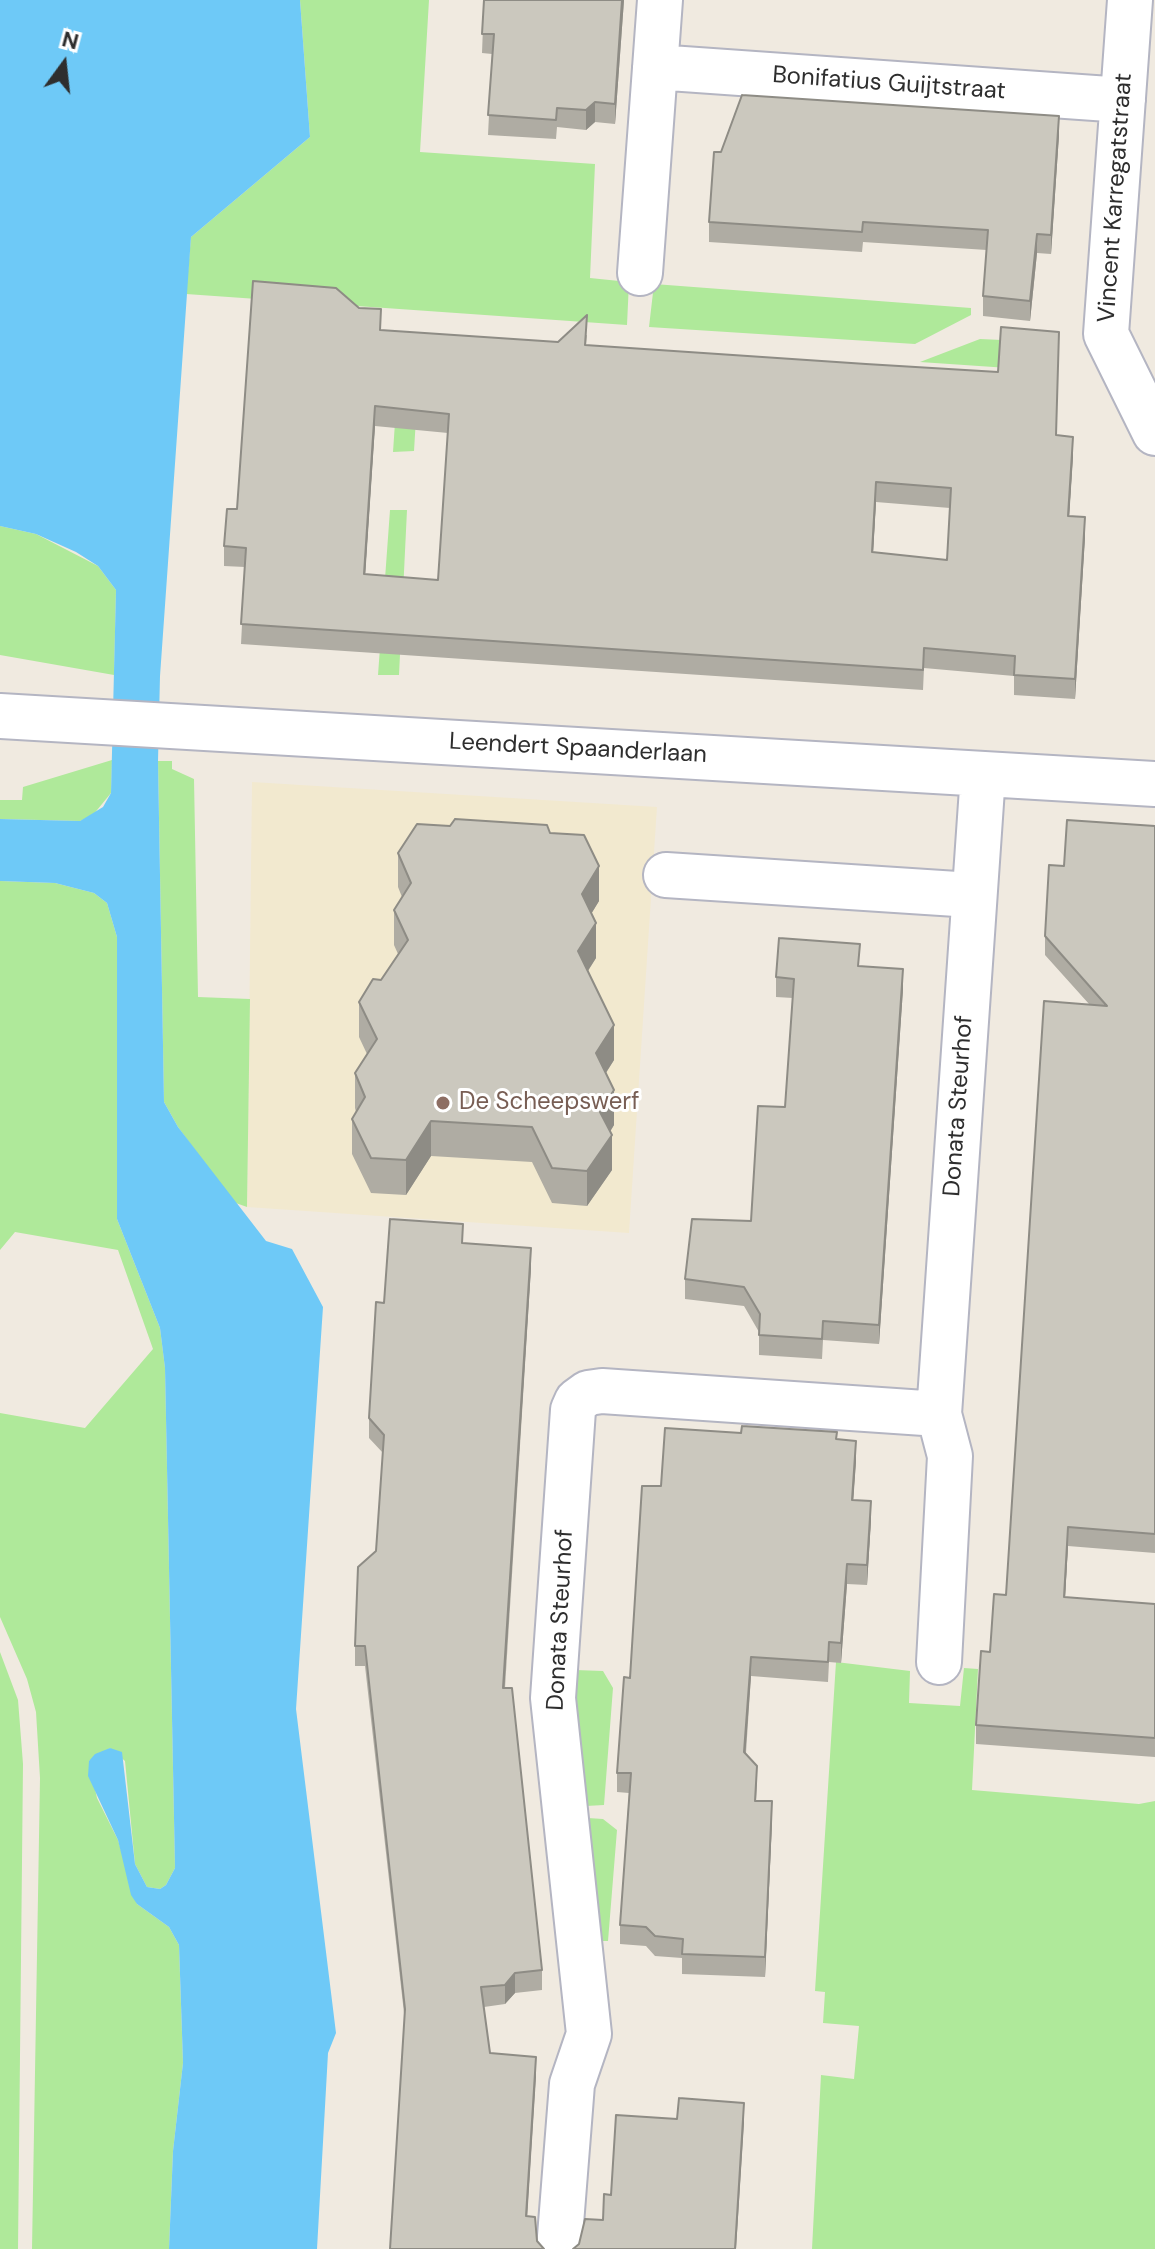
<!DOCTYPE html>
<html>
<head>
<meta charset="utf-8">
<style>
	body { margin:0 }
	#map { position:relative; width:1155px; height:2249px; overflow:hidden; background:#f0eae0; font-family:"DM Sans",sans-serif }
	canvas { display:block }
	.north { position:absolute; left:24px; top:24px; width:80px; height:80px; -webkit-text-stroke:6px #fff; paint-order:stroke; rotate:15deg; font-size:22px; font-weight:700; line-height:32px; text-align:center; color:#2e2e2e }
	.north::after { content:''; display:block; margin:auto; width:28px; height:36px; background:#2e2e2e; clip-path:polygon(50% 0,100% 100%,50% 72%,0 100%) }
</style>
</head>
<body>
<div id="map">
<canvas width="1155" height="2249"></canvas>
<div class="north">N</div>
</div>
<script>
const ctx = document.querySelector('canvas').getContext('2d');
ctx.lineJoin = 'round';
function fillPath(path, color) { ctx.fillStyle = color; ctx.fill(path, 'evenodd'); }
const toPath = rows => new Path2D(rows.map(r => 'M' + r).join(''));
function stroke(path, color, width, dash) { ctx.strokeStyle = color; ctx.lineWidth = width; ctx.lineCap = dash ? 'butt' : 'round'; ctx.setLineDash(dash || []); ctx.stroke(path); }
function write(font, color, halo, rows, align = 'center') {
  ctx.font = font + ' "DM Sans",sans-serif'; ctx.lineWidth = 6; ctx.setLineDash([]); ctx.textBaseline = 'middle'; ctx.strokeStyle = halo; ctx.fillStyle = color; for (const [text, x, y, turn = 0] of rows) {
    ctx.save(); ctx.translate(x, y); ctx.rotate((+turn || 0) * Math.PI / 180); ctx.textAlign = isNaN(turn) ? turn : align; if (halo) ctx.strokeText(text, 0, 0); ctx.fillText(text, 0, 0); ctx.restore();
  }
}
fillPath(toPath([
	[252,782,657,807,629,1233,247,1207]
]), '#f2e9cf');
fillPath(toPath([
	[300,0,429,0,420,152,595,164,590,278,629,282,627,325,186,294,191,237,310,137],
	[654,284,971,308,971,315,915,344,649,327],
	[401,334,421,336,414,451,393,452],
	[980,339,1024,341,1023,369,920,362],
	[390,510,407,510,399,675,378,675],
	[0,526,36,534,98,566,116,590,114,675,0,655],
	[112,760,111,793,93,815,80,821,0,819,0,800,22,800,23,787],
	[158,761,172,761,172,769,194,779,198,997,250,999,247,1207,233,1202,178,1127,164,1102],
	[0,881,55,883,94,893,107,903,117,937,117,1219,160,1328,165,1368,175,1868,166,1885,160,1889,147,1887,135,1864,125,1761,110,1748,89,1761,97,1798,118,1840,137,1904,169,1927,179,1945,183,2063,173,2151,169,2249,32,2249,40,1778,36,1712,27,1679,0,1617,0,1413,85,1428,153,1349,118,1250,15,1232,0,1250],
	[0,1652,18,1700,23,1764,18,2249,0,2249],
	[836,1662,910,1671,909,1703,960,1706,964,1668,978,1669,972,1790,1139,1804,1155,1801,1155,2249,812,2249,821,2075,854,2079,859,2026,823,2023,825,1992,815,1991],
	[575,1670,603,1671,613,1688,604,1805,586,1806,574,1693],
	[588,1818,603,1819,617,1830,608,1941,601,1941]
]), '#afe99a');
fillPath(toPath([
	[0,0,300,0,310,137,191,237,160,676,158,761,164,1102,178,1127,266,1241,292,1249,323,1307,296,1709,336,2033,328,2053,317,2249,169,2249,173,2151,183,2063,179,1945,169,1927,137,1904,131,1895,118,1840,88,1776,89,1761,95,1754,110,1748,122,1752,135,1864,147,1887,160,1889,166,1885,175,1868,165,1368,160,1328,117,1219,117,937,107,903,94,893,55,883,0,881,0,819,80,821,103,807,111,793,116,590,98,566,76,552,36,534,0,526]
]), '#6ec9f7');
const minor = toPath([
	[1130,0,1106,334,1155,433],
	[655,67,1123,100],
	[640,273,660,0],
	[0,716,1155,784],
	[666,875,972,895],
	[939,1662,950,1456,939,1414,983,774],
	[559,2249,572,2084,589,2034,553,1698,573,1410,577,1401,588,1393,602,1391,939,1414]
]);
stroke(minor, '#b4b5c2', 48);
stroke(minor, '#fff', 44);
fillPath(toPath([
	[484,0,624,0,615,124,595,122,586,130,557,127,556,139,488,135,492,54,482,53],
	[1059,135,1051,254,1037,253,1030,321,983,316,983,296,987,250,863,242,862,252,709,242,709,222,721,152],
	[359,308,381,330,558,342,587,335,586,345,1057,435,1073,456,1069,516,1085,537,1075,699,1014,695,1014,676,924,668,923,690,241,644,245,567,224,566,224,546,237,509],
	[375,426,448,433,438,580,365,574],
	[876,502,950,508,947,560,873,553],
	[1155,826,1155,1553,1068,1546,1065,1598,1155,1604,1155,1757,976,1744,976,1725,1006,1595,1089,1004,1045,955,1045,936,1064,866],
	[550,833,599,901,591,914,596,958,588,971,614,1060,606,1073,614,1125,610,1132,612,1170,587,1206,552,1203,532,1162,431,1156,406,1195,371,1193,352,1154,352,1119,356,1112,355,1108,355,1073,367,1054,359,1037,359,1002,381,980,398,954,394,945,394,910,402,897,398,887,398,853],
	[859,966,903,989,879,1344,823,1340,822,1359,759,1355,759,1332,744,1306,685,1299,685,1279,751,1221,785,1107,793,998,776,997,776,977],
	[463,1243,531,1268,505,1688,542,1970,542,1990,515,1993,505,2004,484,2007,490,2053,536,2077,390,2249,405,2022,365,1666,355,1666,355,1646,376,1551,383,1453,369,1438,369,1418,384,1303],
	[837,1439,856,1461,853,1500,871,1520,867,1585,847,1584,841,1663,829,1662,828,1682,751,1676,746,1753,757,1785,756,1801,772,1821,765,1977,682,1974,682,1958,655,1956,646,1946,620,1944,620,1925,629,1793,617,1792,617,1773,630,1678,661,1486]
]), '#afaca3');
fillPath(toPath([
	[622,0,624,0,615,124,615,104],
	[595,102,595,122,586,130,586,110],
	[1059,116,1059,135,1051,254,1051,235],
	[1037,234,1037,253,1030,321,1030,301],
	[375,406,375,426,364,594,364,574],
	[1073,437,1073,456,1068,536,1068,516],
	[876,482,876,502,872,572,872,552],
	[1085,517,1085,537,1075,699,1075,679],
	[599,866,599,901,582,929,582,894],
	[596,923,596,958,578,986,578,951],
	[903,969,903,989,879,1344,879,1325],
	[614,1025,614,1060,596,1088,596,1053],
	[614,1090,614,1125,600,1147,600,1112],
	[431,1121,431,1156,406,1195,406,1160],
	[612,1135,612,1170,587,1206,587,1171],
	[531,1248,531,1268,503,1708,503,1688],
	[856,1441,856,1461,852,1519,852,1500],
	[871,1501,871,1520,867,1585,867,1565],
	[1068,1527,1068,1546,1064,1616,1064,1597],
	[847,1564,847,1584,841,1663,841,1643],
	[751,1657,751,1676,744,1771,744,1752],
	[772,1801,772,1821,765,1977,765,1957],
	[515,1973,515,1993,505,2004,505,1985],
	[536,2057,536,2077,526,2236,526,2216],
	[744,2103,744,2123,736,2249,735,2249]
]), '#8e8c85');
const building = toPath([
	[484,0,622,0,615,104,595,102,586,110,557,108,556,120,488,115,494,34,482,34,484,0],
	[742,95,1059,116,1051,235,1037,234,1030,301,983,296,988,230,863,222,862,232,709,222,714,152,721,152,742,95],
	[253,281,336,288,359,308,381,309,380,330,558,342,587,315,585,345,866,364,998,372,1001,327,1059,332,1056,435,1073,437,1068,516,1085,517,1075,679,1014,675,1015,656,924,648,923,670,241,624,246,548,224,546,227,509,237,509,253,281],
	[375,406,449,414,438,580,364,574,375,406],
	[876,482,951,488,947,560,872,552,876,482],
	[455,819,547,825,550,833,584,835,599,866,582,894,596,923,578,951,614,1025,596,1053,614,1090,600,1112,612,1135,587,1171,552,1168,532,1127,431,1121,406,1160,371,1158,352,1119,365,1097,355,1073,377,1039,359,1002,373,979,381,980,408,940,394,910,411,883,398,853,417,824,450,826,455,819],
	[1067,820,1155,826,1155,1534,1068,1527,1064,1597,1155,1604,1155,1738,976,1725,981,1651,990,1652,994,1594,1006,1595,1044,1001,1107,1006,1045,936,1049,865,1064,866,1067,820],
	[779,938,860,944,858,966,903,969,879,1325,823,1321,822,1339,759,1335,760,1314,744,1287,685,1279,692,1219,751,1221,758,1106,785,1107,794,979,776,977,779,938],
	[390,1219,463,1224,462,1243,531,1248,503,1688,512,1688,542,1970,515,1973,505,1985,481,1987,490,2053,536,2057,526,2216,535,2217,537,2241,544,2249,390,2249,405,2009,365,1646,355,1646,358,1567,376,1551,384,1435,369,1418,376,1302,384,1303,390,1219],
	[742,1426,837,1432,836,1439,856,1441,852,1500,871,1501,867,1565,847,1564,841,1643,829,1642,828,1662,751,1657,744,1752,757,1766,755,1801,772,1801,765,1957,682,1954,683,1939,655,1936,646,1927,620,1925,631,1773,617,1773,624,1677,630,1678,642,1486,661,1486,665,1428,741,1433,742,1426],
	[679,2098,744,2103,735,2249,573,2249,579,2244,585,2219,603,2220,604,2194,611,2195,616,2115,677,2119,679,2098]
]);
fillPath(building, '#cbc8be');
stroke(building, '#8e8c85', 2);
for (const [x, y, r, color] of [
	[443,1103,8,"#8d6e63"]
]) { const dot = new Path2D(); dot.arc(x, y, r, 0, 2 * Math.PI); ctx.fillStyle = color; ctx.fill(dot); stroke(dot, '#fff', 3); }
write('24px', '#2e2e2e', '#fff', [
	["Bonifatius Guijtstraat",889,84,4],
	["Vincent Karregatstraat",1116,198,-86],
	["Leendert Spaanderlaan",578,749,3],
	["Donata Steurhof",959,1106,-86],
	["Donata Steurhof",561,1620,-87]
]);
write('24px', '#785e54', '#fff', [
	["De Scheepswerf",459,1103]
], 'left');
</script>
</body>
</html>
